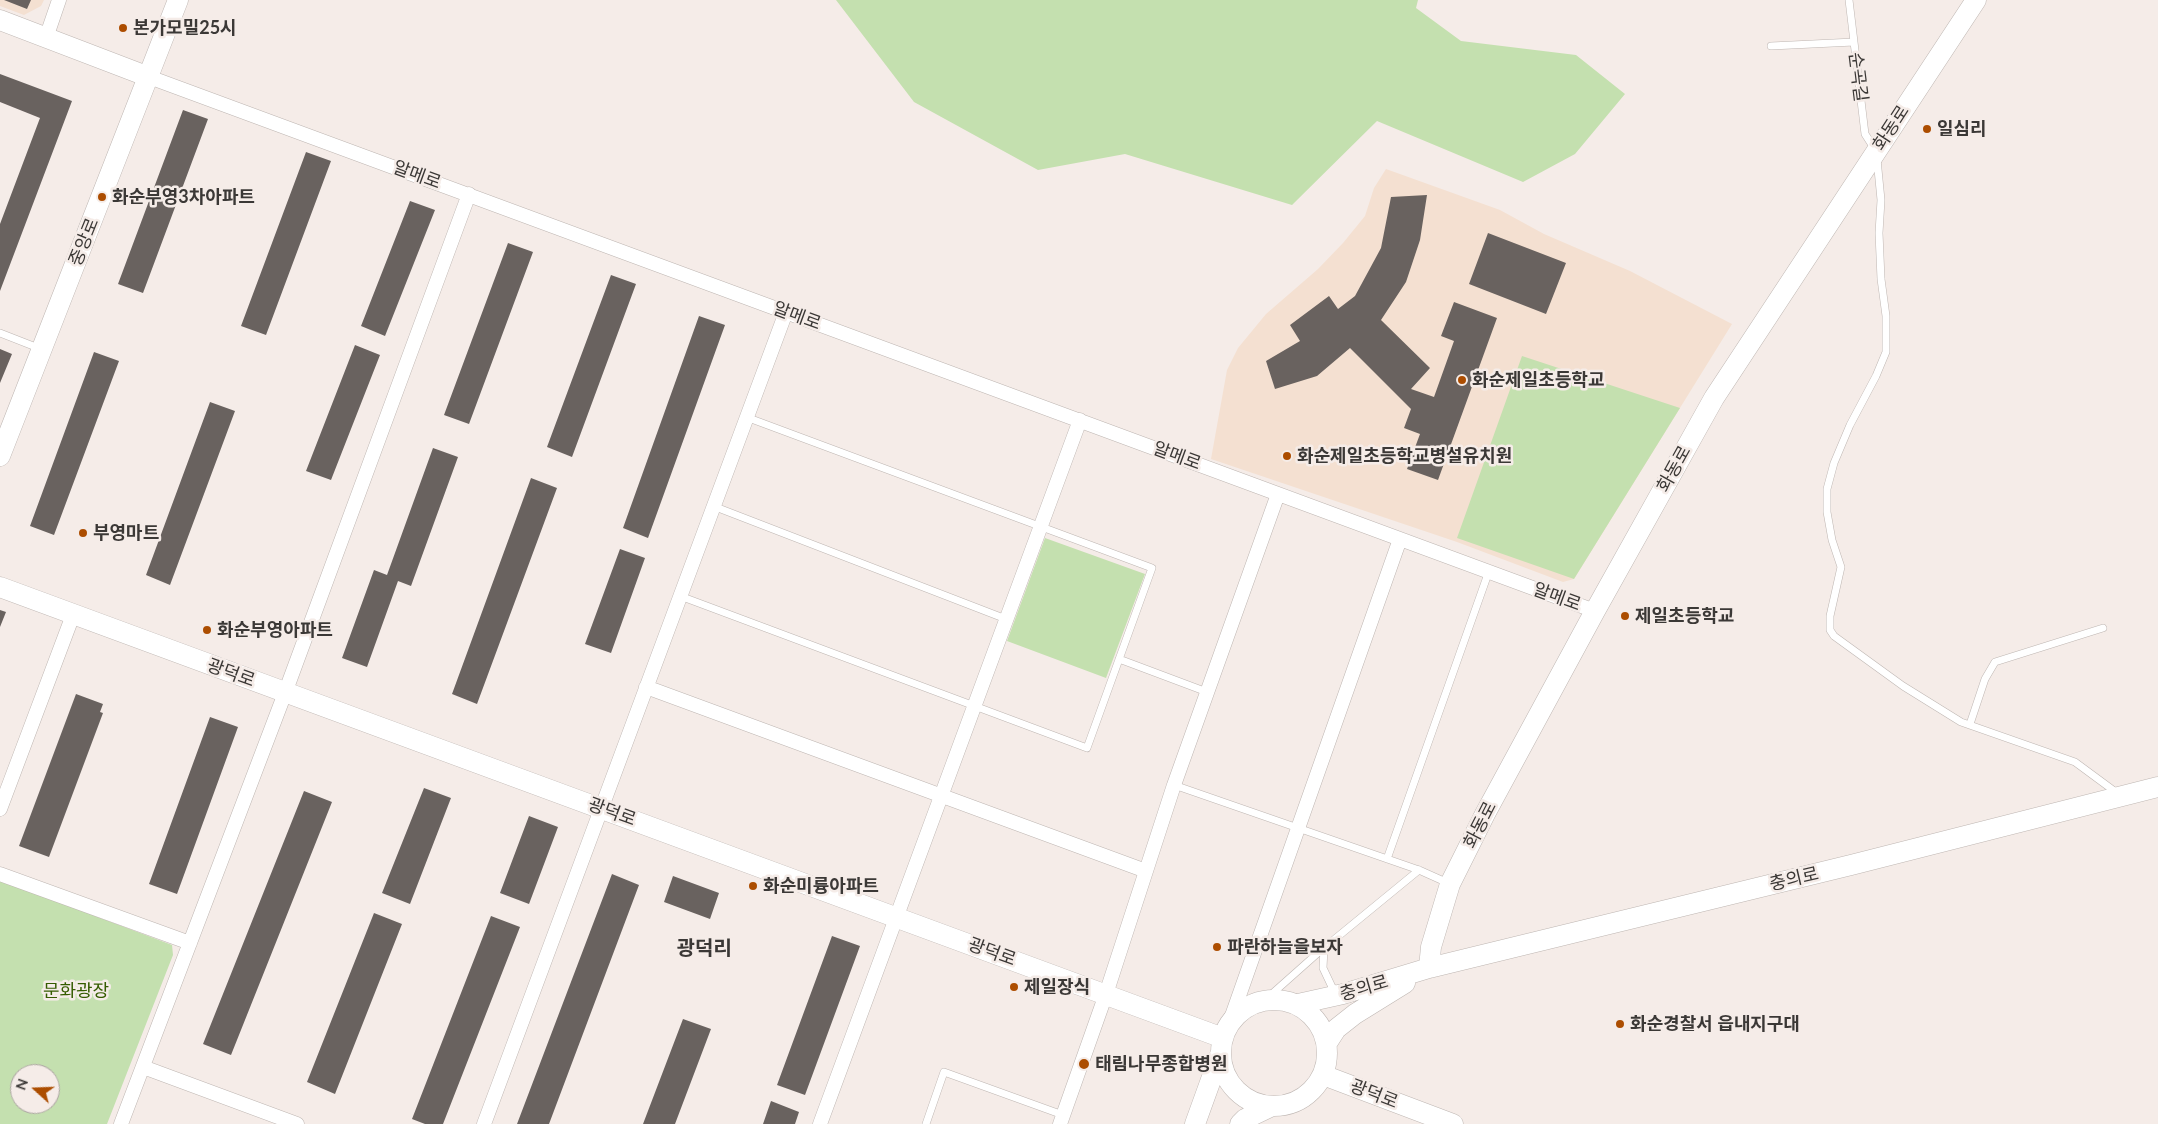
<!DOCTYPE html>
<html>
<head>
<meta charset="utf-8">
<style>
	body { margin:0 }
	#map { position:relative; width:2158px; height:1124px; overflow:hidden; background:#f5ece8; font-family:Lato,sans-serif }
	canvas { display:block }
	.north { position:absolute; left:10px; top:1064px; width:50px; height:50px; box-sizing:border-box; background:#f5ece8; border:1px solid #aba4a1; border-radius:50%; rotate:290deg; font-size:14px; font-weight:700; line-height:20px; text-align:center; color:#3b3836 }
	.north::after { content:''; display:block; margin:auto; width:18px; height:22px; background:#ac4d00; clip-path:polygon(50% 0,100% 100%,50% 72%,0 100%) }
</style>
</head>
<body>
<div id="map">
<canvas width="2158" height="1124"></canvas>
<div class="north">N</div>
</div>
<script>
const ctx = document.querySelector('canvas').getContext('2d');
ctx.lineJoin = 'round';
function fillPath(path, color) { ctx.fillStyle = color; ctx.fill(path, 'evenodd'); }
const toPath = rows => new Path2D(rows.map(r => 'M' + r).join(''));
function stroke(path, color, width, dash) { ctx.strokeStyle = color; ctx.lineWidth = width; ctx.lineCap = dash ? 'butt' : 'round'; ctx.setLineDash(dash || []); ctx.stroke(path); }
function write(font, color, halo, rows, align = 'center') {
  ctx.font = font + ' Lato,"Noto Sans KR",sans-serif'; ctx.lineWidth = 5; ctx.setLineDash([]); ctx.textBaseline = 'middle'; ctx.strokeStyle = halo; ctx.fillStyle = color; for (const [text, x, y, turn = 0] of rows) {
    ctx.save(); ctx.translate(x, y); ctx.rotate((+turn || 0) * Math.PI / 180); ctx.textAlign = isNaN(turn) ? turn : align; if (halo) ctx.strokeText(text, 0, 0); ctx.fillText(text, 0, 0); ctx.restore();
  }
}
fillPath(toPath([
	[0,0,44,0,41,6,24,15,0,6],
	[1386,169,1500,210,1544,234,1630,271,1732,324,1574,579,1563,582,1457,542,1211,459,1227,370,1238,348,1266,314,1318,269,1343,243,1365,216,1374,188]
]), '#f4e0d1');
fillPath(toPath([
	[836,0,1418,0,1416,8,1461,41,1576,55,1625,94,1575,154,1523,182,1377,121,1292,205,1125,154,1038,170,914,102],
	[1522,356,1680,408,1574,579,1457,538],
	[1045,538,1145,574,1106,678,1007,641],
	[0,880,172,945,173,955,107,1124,0,1124],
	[20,1074,50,1074,50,1104,20,1104]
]), '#c4e0af');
fillPath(toPath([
	[4,0,31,0,27,9],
	[0,74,72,101,0,291,0,224,40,118,0,102],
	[183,110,208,119,143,293,118,284],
	[306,152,331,161,266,335,241,326],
	[1427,195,1420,240,1406,282,1381,320,1430,368,1411,389,1434,397,1454,341,1441,336,1454,302,1497,318,1438,480,1407,469,1420,434,1404,428,1411,409,1350,348,1317,376,1275,389,1266,361,1300,341,1290,325,1329,296,1338,309,1355,296,1381,248,1391,197],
	[410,201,435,210,385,336,361,326],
	[1488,233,1566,263,1546,314,1469,284],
	[508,243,533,252,469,424,444,415],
	[611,275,636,284,572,457,547,447],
	[699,316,725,325,648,538,623,528],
	[355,345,380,355,331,480,306,471],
	[0,349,12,354,0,383],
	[94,352,119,361,54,535,30,526],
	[210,402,235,411,170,585,146,575],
	[433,448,458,457,411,586,398,581,367,667,342,658,374,570,387,575],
	[531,478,557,488,477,704,452,694],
	[620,549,645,558,611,653,585,644],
	[0,610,6,612,0,627],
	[76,694,103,704,100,712,103,713,49,857,19,846],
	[210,717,238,727,177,894,149,884],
	[424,788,451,798,410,904,382,893],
	[304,791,332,802,231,1055,203,1044],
	[529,816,558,827,529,904,500,893],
	[612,874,639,885,549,1124,517,1124],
	[673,876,719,893,710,919,664,902],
	[374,913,402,924,335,1094,307,1082],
	[491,916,520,927,443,1124,425,1124,412,1119],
	[832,936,860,946,805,1095,777,1085],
	[683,1019,711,1029,675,1124,643,1124],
	[771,1101,799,1112,795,1124,763,1124]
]), '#69625f');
const lane = toPath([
	[1849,0,1865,134,1874,148],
	[1771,46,1854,42],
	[1877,159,1881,200,1879,233,1881,279,1886,316,1886,352,1876,376,1850,425,1834,463,1827,489,1827,512,1832,540,1841,567,1830,616,1830,630,1834,636,1903,686,1961,722,2075,762,2117,793],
	[0,333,41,349],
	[713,506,1006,619],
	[680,596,1087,748,1152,568,746,417],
	[1119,659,1207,692],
	[1970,724,1985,679,1995,662,2103,628],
	[1174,785,1419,870,1448,883],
	[1387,859,1489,571],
	[1324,948,1323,968,1332,987,1339,992],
	[1265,1000,1319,952,1419,870],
	[926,1124,944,1072,1063,1115]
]);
const street = toPath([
	[46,38,59,0],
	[149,77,1595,611],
	[646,687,1146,871],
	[0,809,73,615],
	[0,874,190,943],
	[1228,1027,1400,539],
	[143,1067,297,1124],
	[121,1124,285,693,469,194],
	[484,1124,786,312],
	[820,1124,1080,420],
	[1060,1124,1106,994,1174,785,1278,494]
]);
const secondary = toPath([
	[0,20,149,77],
	[0,456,178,0],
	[0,587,1223,1038],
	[1429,968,1431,947,1450,884,1485,814,1595,611,1714,398,1976,0],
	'1221 1053a53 53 0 1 1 106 0a53 53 0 1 1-106 0Z',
	[1298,1004,1343,994,1429,968,1851,865,2158,787],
	[1327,1043,1336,1029,1355,1014,1405,983],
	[1323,1075,1453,1124],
	[1195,1124,1221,1052],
	[1240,1124,1245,1119,1270,1107]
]);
stroke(lane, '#beb6b2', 8);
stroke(street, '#beb6b2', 15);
stroke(secondary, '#beb6b2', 21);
stroke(lane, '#fff', 7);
stroke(street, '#fff', 14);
stroke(secondary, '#fff', 20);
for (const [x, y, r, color] of [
	[123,28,5,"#ac4d00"],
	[1927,129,5,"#ac4d00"],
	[102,197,5,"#ac4d00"],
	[1462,380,5,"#ac4d00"],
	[1287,456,5,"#ac4d00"],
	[83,533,5,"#ac4d00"],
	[1625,616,5,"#ac4d00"],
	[207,630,5,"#ac4d00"],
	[753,886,5,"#ac4d00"],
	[1217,947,5,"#ac4d00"],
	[1014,987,5,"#ac4d00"],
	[1620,1024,5,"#ac4d00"],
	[1084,1064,6,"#ac4d00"]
]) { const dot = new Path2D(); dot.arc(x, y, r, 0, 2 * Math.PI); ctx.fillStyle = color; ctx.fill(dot); stroke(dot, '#f5ece8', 2); }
write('bold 18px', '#3b3836', '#f5ece8', [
	["본가모밀25시",133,28],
	["일심리",1937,129],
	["화순부영3차아파트",112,197],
	["화순제일초등학교",1472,380],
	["화순제일초등학교병설유치원",1297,456],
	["부영마트",93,533],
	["제일초등학교",1635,616],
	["화순부영아파트",217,630],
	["화순미륭아파트",763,886],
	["파란하늘을보자",1227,947],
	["제일장식",1024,987],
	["화순경찰서 읍내지구대",1630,1024],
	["태림나무종합병원",1095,1064]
], 'left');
write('18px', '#3b3836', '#f5ece8', [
	["순곡길",1858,77,83],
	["화동로",1891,128,-57],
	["알메로",417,175,20],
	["중앙로",84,242,-68],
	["알메로",797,316,20],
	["알메로",1177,456,20],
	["화동로",1674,469,-61],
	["알메로",1557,597,20],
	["광덕로",231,673,20],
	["광덕로",612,812,20],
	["화동로",1480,825,-63],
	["충의로",1794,879,-13],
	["광덕로",992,952,20],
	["충의로",1364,988,-16],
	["광덕로",1374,1094,21]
]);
write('18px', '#355c00', '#f5ece8', [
	["문화광장",76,991]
]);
write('bold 20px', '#3b3836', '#f5ece8', [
	["광덕리",704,949]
]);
</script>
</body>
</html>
